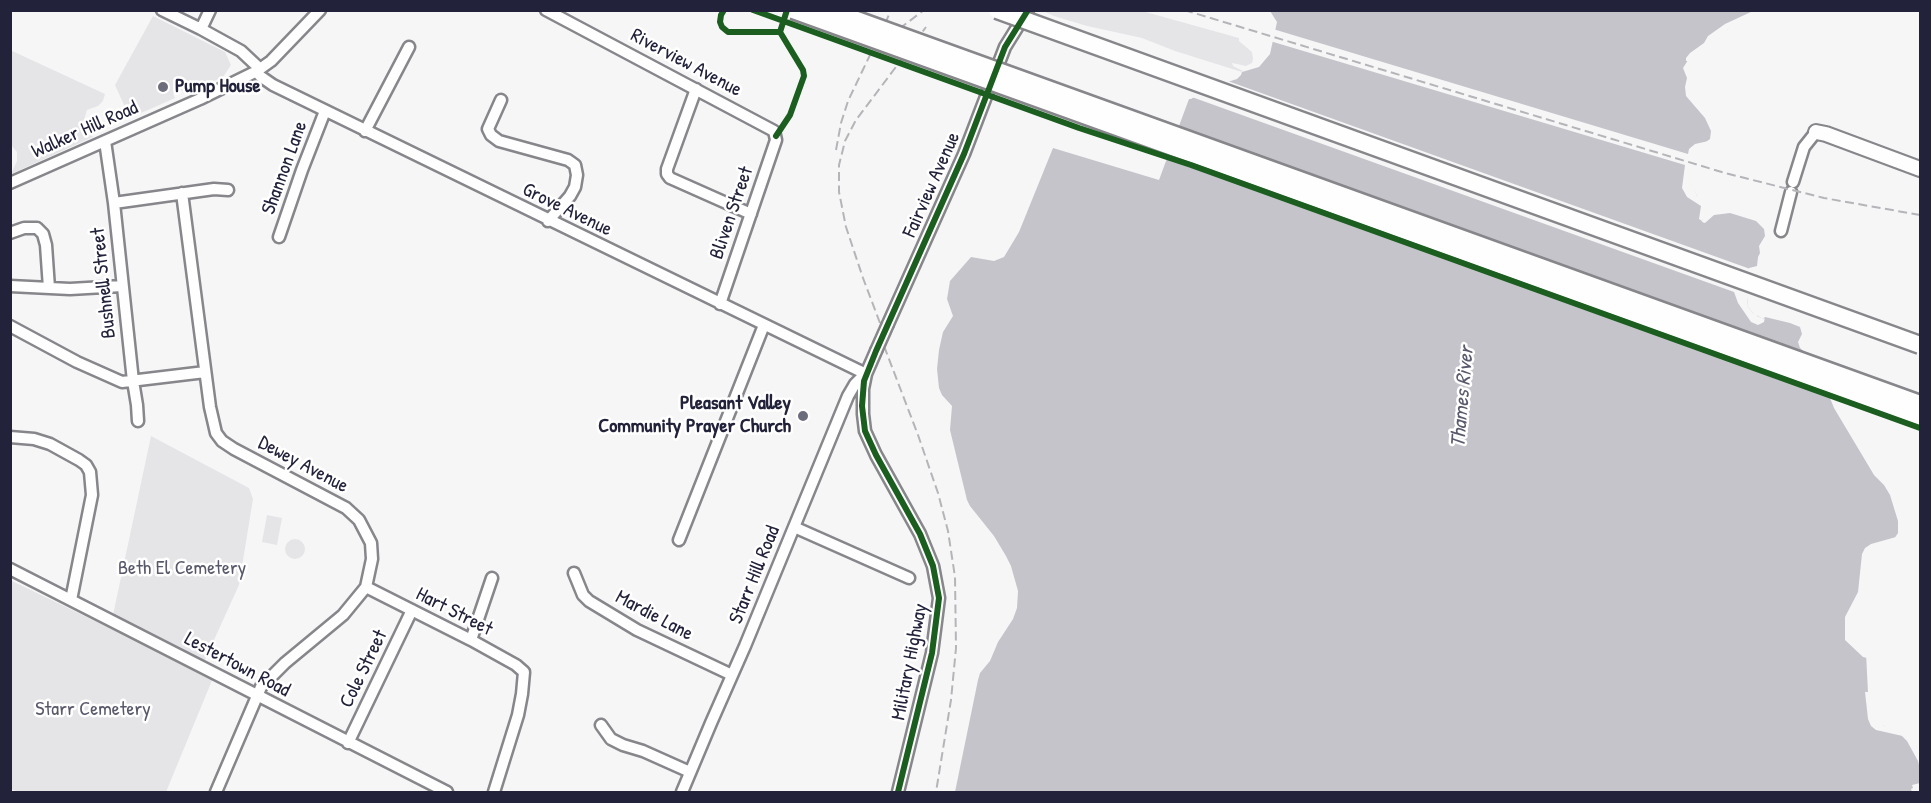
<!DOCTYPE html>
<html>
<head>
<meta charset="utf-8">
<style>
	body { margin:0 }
	#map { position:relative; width:1931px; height:803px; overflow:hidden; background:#f6f6f7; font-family:"Patrick Hand",sans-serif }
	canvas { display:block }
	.frame { position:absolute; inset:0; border:12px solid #22223b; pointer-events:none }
</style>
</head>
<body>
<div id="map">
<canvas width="1931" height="803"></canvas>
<div class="frame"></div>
</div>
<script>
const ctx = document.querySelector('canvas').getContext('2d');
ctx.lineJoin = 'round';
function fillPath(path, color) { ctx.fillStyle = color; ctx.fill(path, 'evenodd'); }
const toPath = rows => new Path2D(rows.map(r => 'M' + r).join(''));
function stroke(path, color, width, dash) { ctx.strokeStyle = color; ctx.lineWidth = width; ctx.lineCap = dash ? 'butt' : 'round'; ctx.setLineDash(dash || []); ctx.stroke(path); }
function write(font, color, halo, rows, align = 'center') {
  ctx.font = font + ' "Patrick Hand",sans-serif'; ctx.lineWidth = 5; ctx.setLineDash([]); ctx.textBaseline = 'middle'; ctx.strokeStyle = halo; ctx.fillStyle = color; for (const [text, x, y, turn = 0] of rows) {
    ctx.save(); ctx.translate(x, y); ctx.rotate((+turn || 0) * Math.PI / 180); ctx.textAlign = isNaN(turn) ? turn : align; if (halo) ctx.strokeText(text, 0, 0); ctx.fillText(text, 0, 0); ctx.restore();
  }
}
fillPath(toPath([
	[1043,11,1142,11,1239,38,1239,41,1252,52,1253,59,1252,63,1246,66,1232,63,1233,66,1243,71,1242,72,1175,51,1142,38,1087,26,1054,16],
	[153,16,225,52,231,65,223,77,184,94,182,90,173,94,175,98,130,118,115,85],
	[10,50,105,94,103,101,98,106,87,110,84,120,93,137,11,174,17,161,17,152,11,145],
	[151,436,249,488,253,499,239,585,204,662,113,615],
	[267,515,282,518,277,545,262,542],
	'285 549a10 10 0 1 1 20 0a10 10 0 1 1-20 0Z',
	[10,580,213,678,166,792,18,792,11,789]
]), '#e5e5e8');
fillPath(toPath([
	[1270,11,1759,11,1732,26,1690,57,1683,68,1687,78,1685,87,1686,96,1705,118,1711,131,1710,139,1696,149,1687,173,1697,196,1704,206,1702,222,1705,223,1714,215,1730,213,1756,221,1764,229,1765,236,1759,246,1760,253,1758,257,1757,266,1749,268,1747,297,1748,307,1753,313,1763,319,1765,317,1790,323,1800,327,1802,334,1798,342,1800,348,1815,361,1834,408,1874,475,1884,485,1890,495,1898,521,1898,533,1894,539,1866,550,1862,585,1851,613,1848,639,1866,653,1868,693,1873,720,1901,735,1907,741,1918,761,1920,769,1920,783,1912,785,1913,788,1911,789,1912,792,955,792,978,680,980,673,990,661,998,642,1013,619,1017,608,1018,591,1011,566,1006,556,994,536,970,506,967,500,950,430,952,406,942,395,939,388,937,369,939,350,943,332,953,316,947,299,950,281,971,257,994,261,1004,257,1019,232,1053,148,1159,180,1189,99,1191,99,1209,88,1237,79,1241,75,1242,72,1259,67,1270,54,1277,22]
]), '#c4c4ca');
fillPath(toPath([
	[1762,10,1748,23,1728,29,1704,52,1690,61,1686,61,1686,58,1690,53,1704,43,1708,36,1725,24,1753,11],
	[1273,29,1688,154,1689,149,1695,144,1713,140,1697,152,1689,175,1697,196,1706,203,1707,208,1702,221,1699,219,1701,206,1687,197,1682,188,1685,165,1270,41],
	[1225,80,1753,270,1750,298,1747,297,1748,307,1753,313,1757,314,1757,316,1764,319,1765,317,1764,322,1758,325,1751,322,1738,303,1734,292,1189,96,1208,85],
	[1896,537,1898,539,1896,542,1875,547,1867,554,1862,592,1854,614,1850,633,1853,642,1866,650,1867,658,1863,657,1845,640,1845,617,1858,592,1862,554,1865,548,1871,544],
	[1865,692,1870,692,1873,712,1876,718,1884,726,1897,729,1907,737,1876,730,1871,726,1868,719]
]), '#f6f6f7');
const minor = toPath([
	[162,10,201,29,241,51,257,66,257,71,260,76,273,85,866,374],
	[546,10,774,131,776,140,720,304],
	[201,29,210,10],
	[696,89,667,169,667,174,670,178,751,214],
	[501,100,488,129,491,135,499,141,568,160,575,165,577,175,575,187,570,196,548,221],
	[365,131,409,47],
	[105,141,114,203,133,381,137,405,138,421],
	[1793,182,1804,147,1816,132],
	[10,183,200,99,257,71,271,61,320,10],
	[182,193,210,407,216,433,222,441,234,449,346,508,359,520,371,543,372,559,366,587,343,615,285,663,261,687,216,792],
	[114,203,214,189,228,190],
	[1781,231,1791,192],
	[10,233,24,228,37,228,43,234,46,245,49,288],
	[279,237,302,170,325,111],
	[10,286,70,289,122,286],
	[888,324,964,154,1005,47,1028,10],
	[10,326,77,362,122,382,205,372],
	[876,351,866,374,863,389,863,414,865,431,876,455,920,534,933,566,939,598,932,653,898,792],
	[10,437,34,439,50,444,79,460,86,465,90,472,92,495,71,600],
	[794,527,909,578],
	[679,540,764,325],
	[10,569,447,792],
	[574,573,583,595,589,601,637,630,732,675],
	[366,587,471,640,516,665,524,672,522,694,518,715,494,792],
	[471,640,492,578],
	[601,725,611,739,623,745,643,751,690,772],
	[348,743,412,610],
	[682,792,711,723,745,646,848,396,855,384,865,374]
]);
const major = toPath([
	[1816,132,1826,134,1920,169]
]);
stroke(minor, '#86868b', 15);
stroke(major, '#86868b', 18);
stroke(minor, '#fefefe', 10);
stroke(major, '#fefefe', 14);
stroke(toPath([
	[1184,10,1725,173,1824,198,1920,215],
	[885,24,891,10],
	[899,29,924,10],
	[836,150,841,123,848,101,870,55],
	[880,323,863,278,846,227,839,192,839,165,845,141,856,120,926,27],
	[884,346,918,435,938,493,948,531,955,577,956,648,951,700,936,792]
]), '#b5b5b9', 2, [9, 4.5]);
const minorBridge = toPath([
	[876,351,888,324]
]);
const highwayBridge = toPath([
	[793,10,1920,417],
	[829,10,1920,404],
	[997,10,1920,345]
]);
stroke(minorBridge, '#86868b', 15, []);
stroke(highwayBridge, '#86868b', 21, []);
stroke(minorBridge, '#fefefe', 10);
stroke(highwayBridge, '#fefefe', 16);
stroke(toPath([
	[724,10,721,15,720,22,722,27,728,32,780,32],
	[753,10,1079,128,1191,165,1920,428],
	[776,136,790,115,804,76,803,70,780,32,787,10],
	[898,792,932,653,939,598,933,566,920,534,876,455,865,431,862,406,864,381,876,351,964,154,1005,47,1028,10]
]), '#1b5e20', 6);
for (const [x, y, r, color] of [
	[163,87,6,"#6c6c7d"],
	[803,416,6,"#6c6c7d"]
]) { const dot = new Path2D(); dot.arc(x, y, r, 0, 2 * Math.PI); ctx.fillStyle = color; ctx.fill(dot); stroke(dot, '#fff', 2); }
write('20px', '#22223b', '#fff', [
	["Riverview Avenue",686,63,28],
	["Walker Hill Road",85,130,-24],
	["Shannon Lane",285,168,-70],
	["Fairview Avenue",932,185,-66],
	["Grove Avenue",567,210,26],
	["Bliven Street",732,213,-71],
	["Bushnell Street",104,283,-96],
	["Dewey Avenue",303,465,28],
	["Starr Hill Road",755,575,-68],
	["Hart Street",454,612,27],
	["Mardie Lane",654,616,28],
	["Military Highway",910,662,-79],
	["Lestertown Road",237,665,28],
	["Cole Street",364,669,-64]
]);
write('bold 20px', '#22223b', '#fff', [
	["Pump House",175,87],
	["Pleasant Valley",791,404,"right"],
	["Community Prayer Church",791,427,"right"]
], 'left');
write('20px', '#58586b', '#fff', [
	["Beth El Cemetery",182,569],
	["Starr Cemetery",93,710]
]);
write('italic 21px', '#5a5a6d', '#fff', [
	["Thames River",1463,397,-85]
]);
</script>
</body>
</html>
